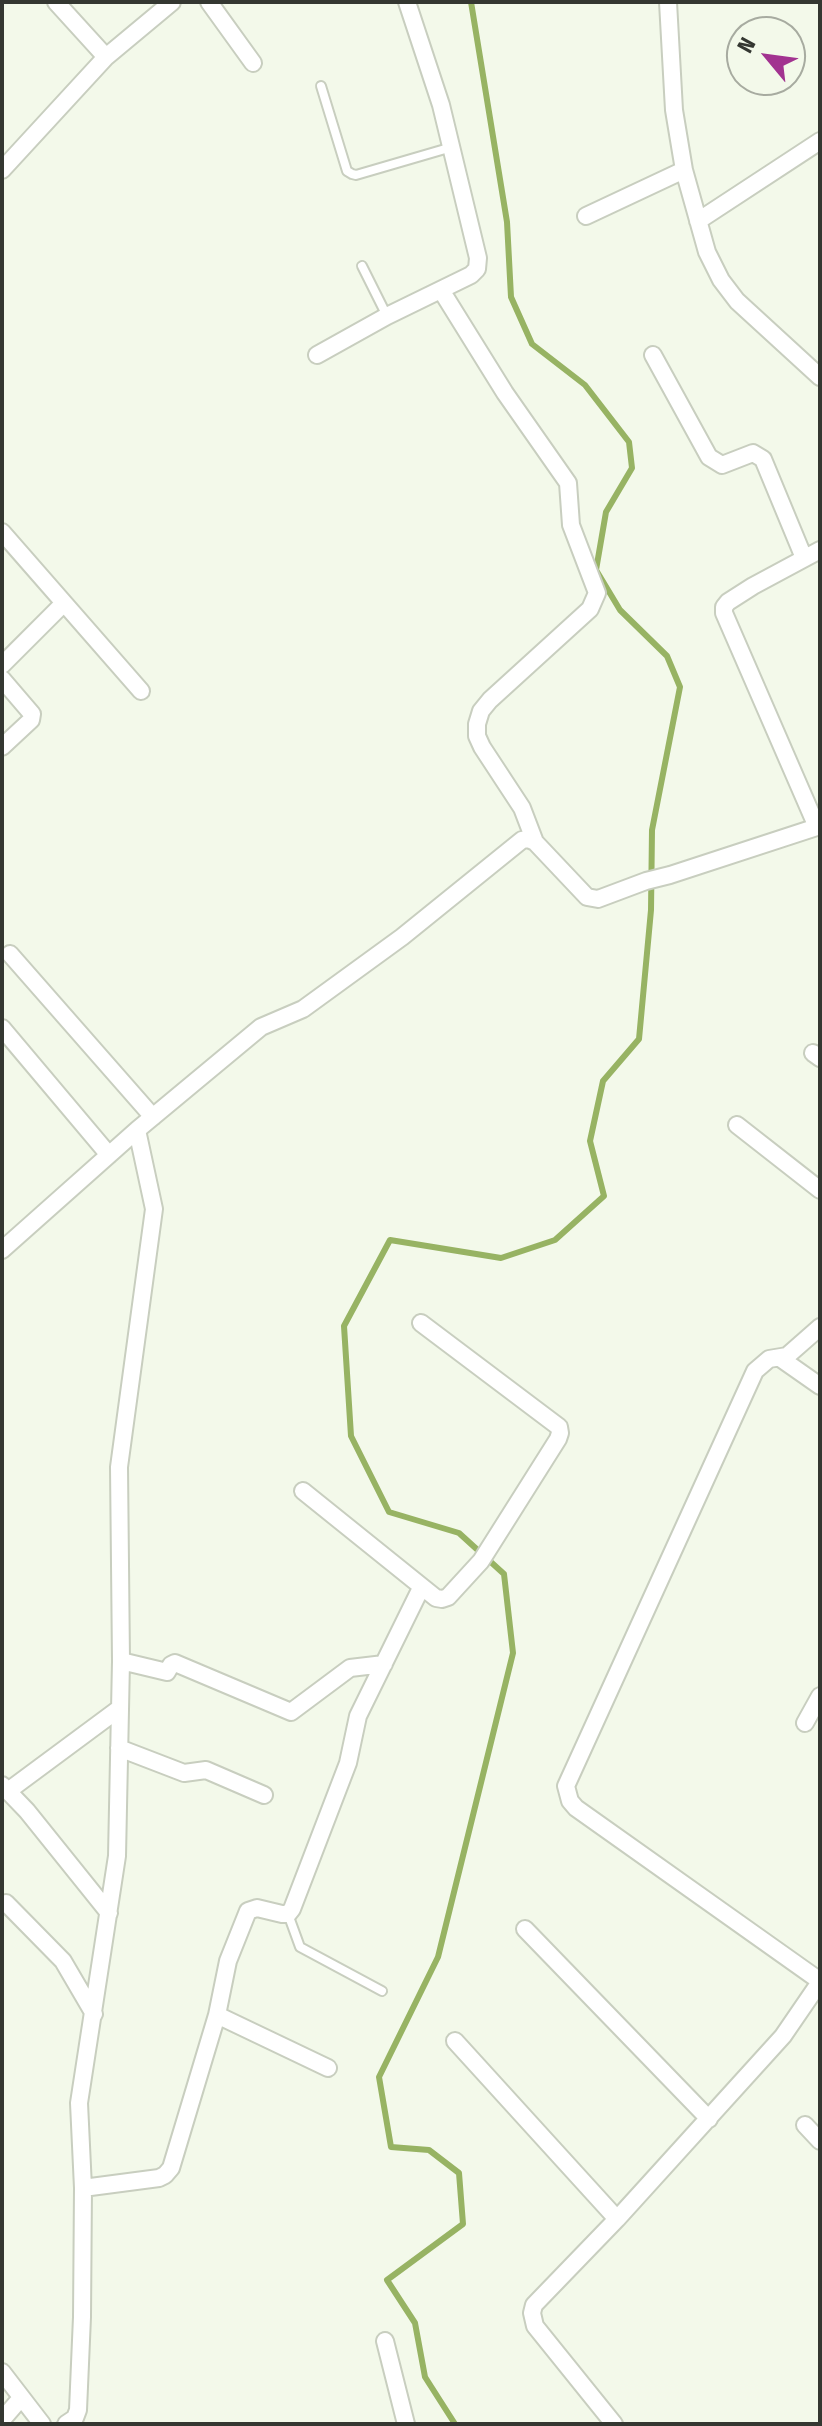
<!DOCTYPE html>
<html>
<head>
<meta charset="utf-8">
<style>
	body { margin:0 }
	#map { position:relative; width:822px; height:2426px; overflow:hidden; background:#f3f9ea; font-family:"Fira Sans Condensed",sans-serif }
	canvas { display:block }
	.frame { position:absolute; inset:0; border:4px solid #343731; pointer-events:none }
	.north { position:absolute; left:726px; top:16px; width:80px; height:80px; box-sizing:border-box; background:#f3f9ea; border:2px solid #a7aba0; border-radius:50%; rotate:299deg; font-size:22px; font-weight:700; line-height:32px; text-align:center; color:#343731 }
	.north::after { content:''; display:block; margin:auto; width:28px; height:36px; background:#a23390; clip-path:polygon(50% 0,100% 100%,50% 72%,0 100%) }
</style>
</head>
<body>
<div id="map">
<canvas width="822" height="2426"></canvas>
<div class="frame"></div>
<div class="north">N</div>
</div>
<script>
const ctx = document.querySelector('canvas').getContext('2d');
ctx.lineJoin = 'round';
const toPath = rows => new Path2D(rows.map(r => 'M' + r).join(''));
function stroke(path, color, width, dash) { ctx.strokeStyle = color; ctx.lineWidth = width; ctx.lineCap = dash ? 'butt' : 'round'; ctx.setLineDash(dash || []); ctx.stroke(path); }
stroke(toPath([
	[455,2424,425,2377,415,2323,387,2280,463,2224,459,2173,429,2150,391,2147,379,2077,438,1957,513,1653,504,1574,459,1533,389,1512,351,1436,344,1326,390,1240,501,1258,555,1240,604,1196,590,1141,603,1081,639,1039,651,910,652,830,680,687,667,656,620,610,596,570,606,512,632,468,629,442,585,385,532,344,511,297,507,222,471,2]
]), '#97b363', 6);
const lane = toPath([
	[321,86,347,171,352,174,356,175,452,147],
	[362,266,387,316],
	[288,1914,300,1947,382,1991]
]);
const street = toPath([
	[56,2,106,57],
	[209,2,253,63],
	[668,2,674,110,684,170,707,252,721,280,737,301,820,377],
	[2,170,106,57,172,2],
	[586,216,684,170],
	[698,221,820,141],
	[441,290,505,393,568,483,571,525,597,593,590,609,490,700,481,711,477,724,477,736,482,747,522,808,535,842],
	[317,355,387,316,471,275,477,269,478,258,441,105,407,2],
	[653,355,709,457,722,465,753,453,763,459,804,558],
	[2,532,141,691],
	[2,665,64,603],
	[2,679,32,714,31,720,2,747],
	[817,827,724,613,724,607,728,602,753,586,820,550],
	[10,954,153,1117],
	[2,1028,109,1155],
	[813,1053,820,1058],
	[737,1125,820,1190],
	[2,1250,137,1130,261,1027,303,1009,402,937,522,840,528,839,535,842,587,897,598,899,646,881,670,875,820,826],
	[820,1327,787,1356,769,1359,755,1371,566,1786,570,1801,576,1808,820,1981],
	[780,1358,820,1386],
	[303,1491,436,1598,442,1599,448,1597,481,1561,558,1439,560,1433,559,1427,421,1323],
	[121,1661,167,1672,171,1665,175,1663,291,1712,350,1668,384,1664],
	[805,1723,820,1696],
	[119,1748,184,1773,206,1770,264,1795],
	[2,1785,27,1811,109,1913],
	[8,1791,120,1708],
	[6,1903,63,1961,94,2014],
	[525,1929,709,2119],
	[217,2015,328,2068],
	[455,2041,617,2219],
	[805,2125,820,2141],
	[83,2188,159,2178,165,2175,171,2168,217,2015,228,1961,248,1911,257,1908,282,1914,288,1914,292,1909,348,1763,358,1716,421,1588],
	[385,2341,406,2424],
	[2,2372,42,2424],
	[2,2420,21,2398],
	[66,2424,75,2418,78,2410,82,2317,83,2188,79,2103,117,1856,121,1661,119,1467,154,1209,137,1130],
	[614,2424,535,2326,532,2313,534,2305,617,2219,783,2036,820,1982]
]);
stroke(lane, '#c8cebf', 12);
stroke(street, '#c8cebf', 20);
stroke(lane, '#fff', 8);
stroke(street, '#fff', 16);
</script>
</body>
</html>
